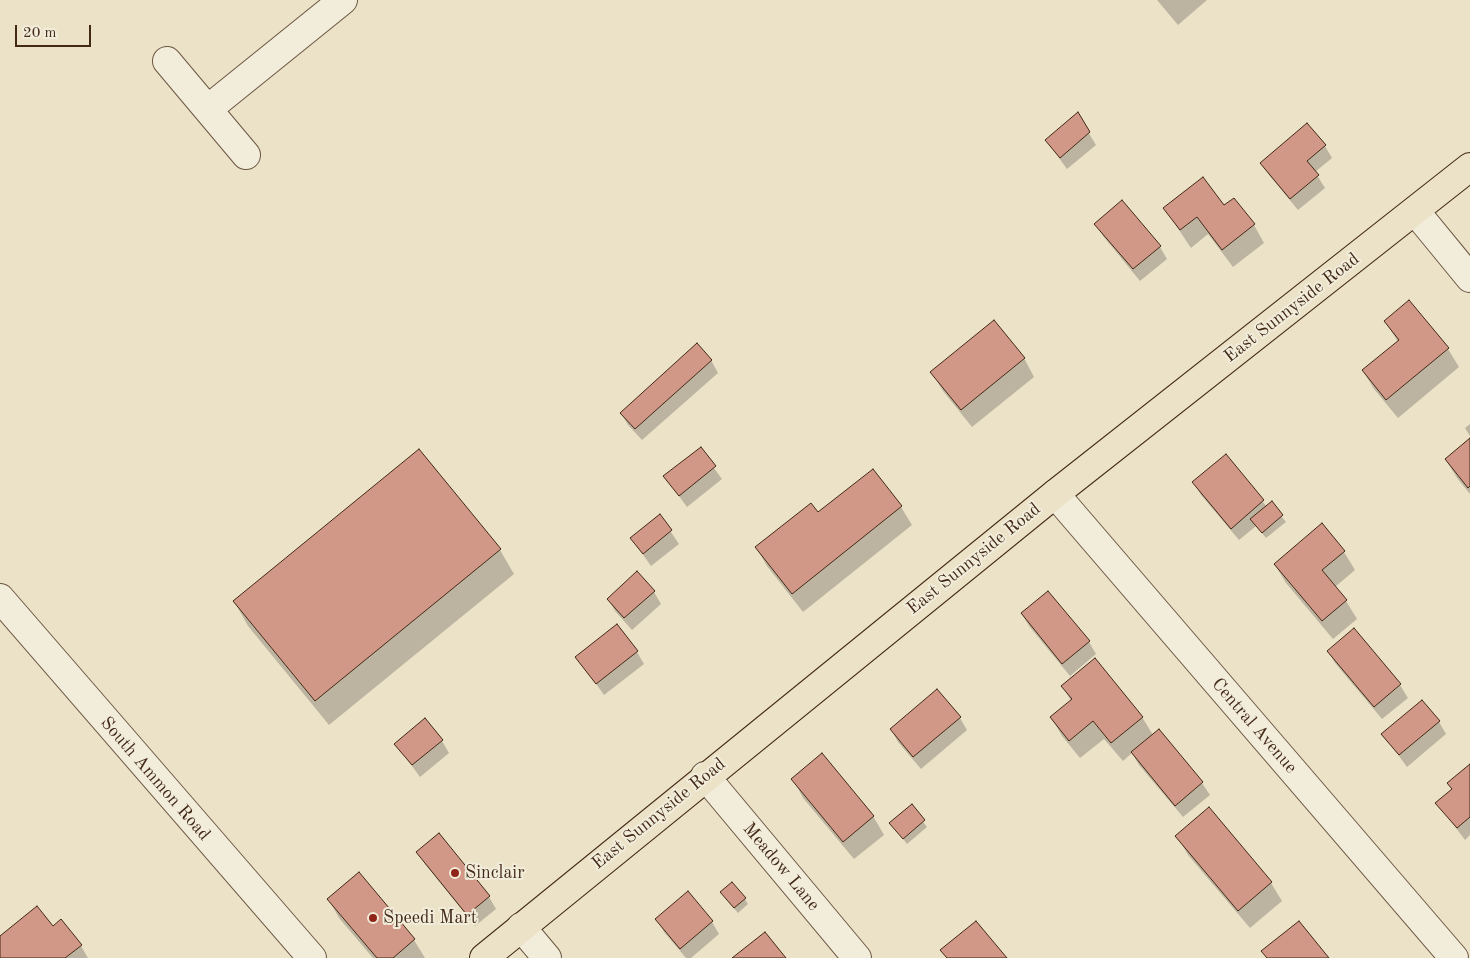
<!DOCTYPE html>
<html>
<head>
<meta charset="utf-8">
<style>
	body { margin:0 }
	#map { position:relative; width:1470px; height:958px; overflow:hidden; background:#ebe2c8; font-family:"Old Standard TT",serif }
	canvas { display:block }
	.scale { position:absolute; left:15px; top:25px; width:76px; height:22px; box-sizing:border-box; border:2px solid #422916; border-top:0; padding-left:6px; font-size:15px; line-height:18px; white-space:nowrap; color:#422916; -webkit-text-stroke:4px #f2ecdb; paint-order:stroke }
</style>
</head>
<body>
<div id="map">
<canvas width="1470" height="958"></canvas>
<div class="scale">20 m</div>
</div>
<script>
const ctx = document.querySelector('canvas').getContext('2d');
ctx.lineJoin = 'round';
function fillPath(path, color) { ctx.fillStyle = color; ctx.fill(path, 'evenodd'); }
const toPath = rows => new Path2D(rows.map(r => 'M' + r).join(''));
function stroke(path, color, width, dash) { ctx.strokeStyle = color; ctx.lineWidth = width; ctx.lineCap = dash ? 'butt' : 'round'; ctx.setLineDash(dash || []); ctx.stroke(path); }
function write(font, color, halo, rows, align = 'center') {
  ctx.font = font + ' "Old Standard TT",serif'; ctx.lineWidth = 4; ctx.setLineDash([]); ctx.textBaseline = 'middle'; ctx.strokeStyle = halo; ctx.fillStyle = color; for (const [text, x, y, turn = 0] of rows) {
    ctx.save(); ctx.translate(x, y); ctx.rotate((+turn || 0) * Math.PI / 180); ctx.textAlign = isNaN(turn) ? turn : align; if (halo) ctx.strokeText(text, 0, 0); ctx.fillText(text, 0, 0); ctx.restore();
  }
}
fillPath(toPath([
	[1157,0,1207,0,1178,25],
	[1077,114,1096,145,1067,169,1046,140],
	[1325,146,1332,158,1315,172,1325,188,1298,210,1269,175,1261,163],
	[1224,207,1254,225,1264,243,1233,267,1208,234,1191,248,1165,209],
	[1096,224,1160,247,1167,259,1140,281,1103,236],
	[1409,301,1448,349,1459,367,1398,418,1374,389,1363,371,1398,342,1385,321],
	[1024,358,1034,377,972,427,943,391,932,373],
	[711,360,718,373,642,440,628,425,621,413],
	[1470,424,1470,436,1465,428],
	[1470,440,1470,494,1457,478,1446,460],
	[700,449,722,479,687,507,665,477],
	[1225,456,1267,507,1271,503,1286,522,1266,538,1256,526,1239,540,1201,495,1194,483],
	[872,470,901,507,912,525,803,612,767,566,756,547,818,514],
	[660,516,679,544,651,566,632,539],
	[1322,525,1344,552,1355,570,1335,587,1346,601,1357,619,1333,639,1286,583,1275,565],
	[500,550,514,574,329,725,248,626,234,601],
	[654,592,661,604,632,630,615,611,608,599],
	[1048,593,1089,642,1096,654,1070,676,1029,626,1022,614],
	[1354,630,1400,685,1408,698,1382,719,1335,663,1328,651],
	[637,652,644,664,604,695,577,657],
	[1063,687,1142,717,1153,735,1158,731,1202,783,1210,795,1183,817,1139,765,1132,753,1123,761,1104,739,1080,758,1062,736,1051,717,1071,701],
	[937,691,960,718,967,730,921,769,898,742,891,729],
	[1439,722,1446,734,1407,767,1383,734],
	[442,741,449,753,420,777,396,744],
	[1470,766,1470,835,1465,840,1437,803,1453,790],
	[793,779,873,816,884,835,854,859,803,798],
	[911,806,927,827,907,844,891,823],
	[1209,809,1271,883,1282,901,1250,928,1188,855,1177,836],
	[439,835,489,897,496,909,475,926,425,864,418,852],
	[358,874,414,940,425,958,373,958,339,918,329,900],
	[725,898,745,899,748,904,738,913],
	[657,919,712,922,719,934,691,958,686,958,664,932],
	[53,928,81,946,88,958,0,958,0,938]
]), '#0003');
const building = toPath([
	[1078,112,1090,132,1060,158,1045,140,1078,112],
	[1307,123,1326,145,1307,161,1319,175,1290,199,1260,163,1307,123],
	[1203,177,1224,205,1234,198,1255,224,1222,250,1197,217,1180,230,1163,208,1203,177],
	[1122,200,1161,246,1133,269,1094,224,1122,200],
	[1409,300,1449,348,1386,400,1362,370,1399,340,1384,321,1409,300],
	[994,320,1025,358,961,410,930,372,994,320],
	[697,343,712,360,635,429,620,413,697,343],
	[1470,438,1470,486,1468,488,1445,459,1470,438],
	[701,447,716,466,679,496,663,476,701,447],
	[419,449,501,549,315,701,233,601,419,449],
	[1226,454,1264,500,1231,529,1192,482,1226,454],
	[873,469,902,506,792,594,755,547,811,503,818,512,873,469],
	[1272,501,1283,515,1262,533,1250,519,1272,501],
	[660,514,672,530,643,554,630,538,660,514],
	[1322,523,1345,551,1322,570,1347,600,1322,621,1274,564,1322,523],
	[637,571,655,591,624,618,607,599,637,571],
	[1048,591,1090,641,1062,664,1021,613,1048,591],
	[617,624,638,651,596,684,575,657,617,624],
	[1354,628,1401,684,1374,707,1327,651,1354,628],
	[1095,658,1143,717,1111,743,1093,721,1069,741,1050,717,1072,699,1061,686,1095,658],
	[937,689,961,717,913,757,890,729,937,689],
	[1422,700,1440,721,1399,755,1381,734,1422,700],
	[425,718,443,740,412,765,394,744,425,718],
	[1159,729,1203,782,1175,806,1131,752,1159,729],
	[822,753,874,816,843,842,791,779,822,753],
	[1470,764,1470,817,1457,828,1435,803,1452,789,1447,783,1470,764],
	[912,804,925,820,903,839,889,823,912,804],
	[1209,807,1272,882,1238,911,1175,836,1209,807],
	[439,833,490,896,467,915,416,852,439,833],
	[359,872,415,939,393,958,377,958,327,899,359,872],
	[732,882,746,898,734,908,720,892,732,882],
	[688,891,713,921,680,949,655,919,688,891],
	[37,906,53,926,61,919,82,945,65,958,0,958,0,936,37,906],
	[976,921,1007,958,947,958,940,950,976,921],
	[1299,921,1329,958,1267,958,1261,951,1299,921],
	[765,932,786,958,732,958,765,932]
]);
fillPath(building, '#d19787');
stroke(building, '#422916', 1);
const minor = toPath([
	[167,61,246,155],
	[208,109,343,0],
	[1415,211,1470,278],
	[1055,494,1454,958],
	[0,598,312,958],
	[705,776,857,958],
	[521,927,547,958]
]);
const major = toPath([
	[484,958,1055,494,1470,167]
]);
stroke(minor, '#6c5742', 30);
stroke(major, '#422916', 30);
stroke(minor, '#f2ecdb', 28);
stroke(major, '#ebe2c8', 28);
for (const [x, y, r, color] of [
	[455,873,5,"#8f2418"],
	[373,918,5,"#8f2418"]
]) { const dot = new Path2D(); dot.arc(x, y, r, 0, 2 * Math.PI); ctx.fillStyle = color; ctx.fill(dot); stroke(dot, '#f2ecdb', 2); }
write('18px', '#422916', '#f2ecdb', [
	["East Sunnyside Road",1292,308,-38],
	["East Sunnyside Road",974,559,-39],
	["Central Avenue",1254,726,49],
	["South Ammon Road",155,779,49],
	["East Sunnyside Road",659,814,-39],
	["Meadow Lane",781,867,50]
]);
write('18px', '#422916', '#f2ecdb', [
	["Sinclair",465,873],
	["Speedi Mart",383,918]
], 'left');
</script>
</body>
</html>
